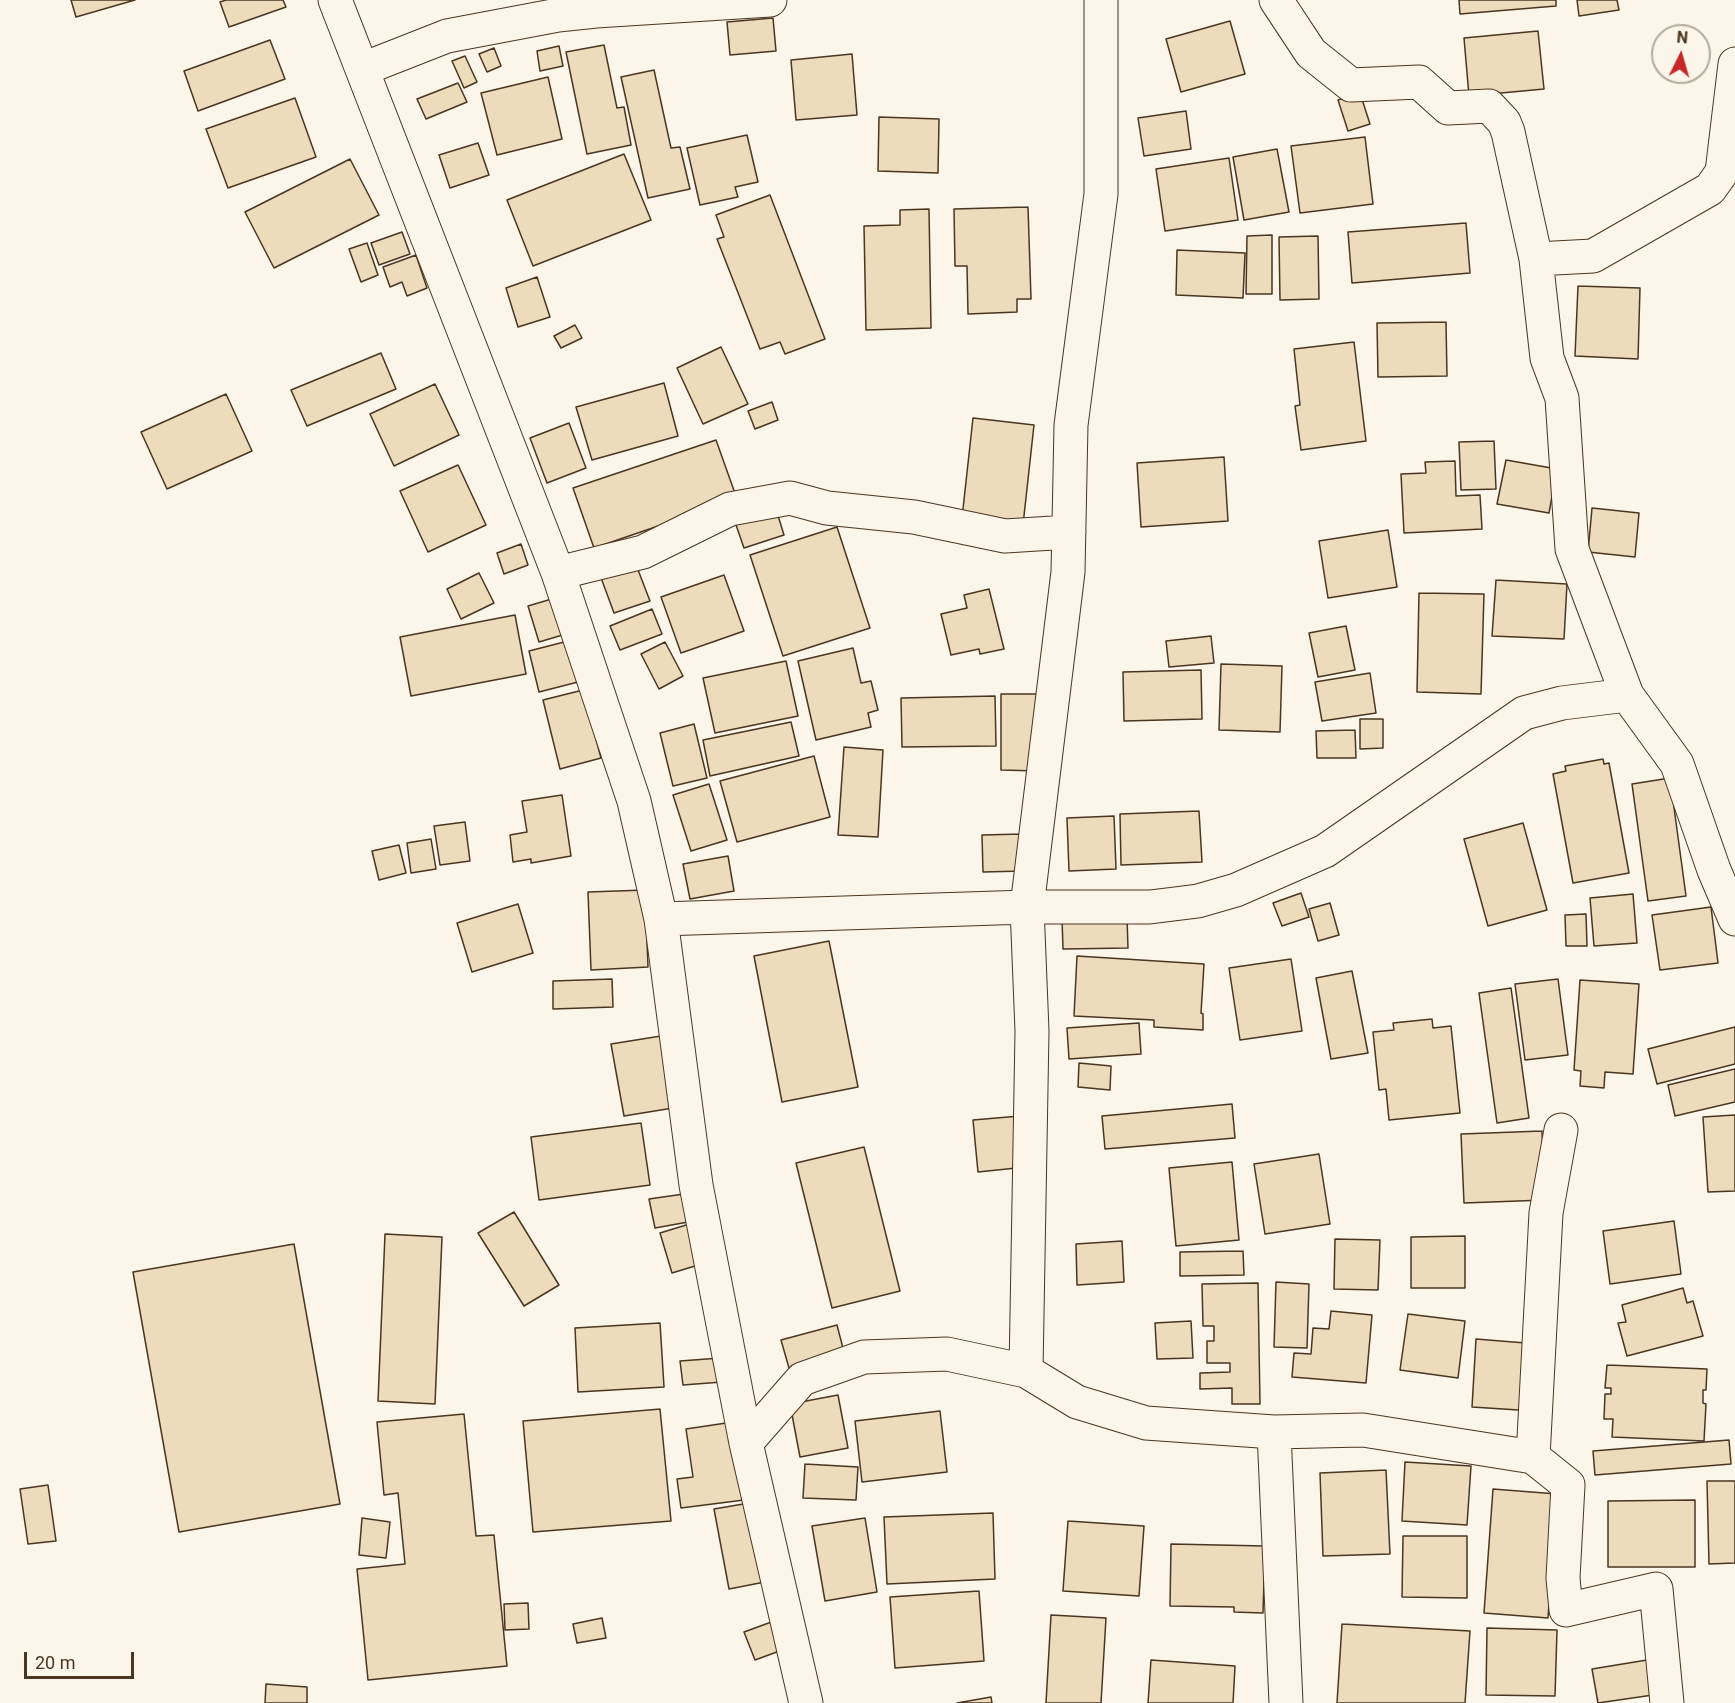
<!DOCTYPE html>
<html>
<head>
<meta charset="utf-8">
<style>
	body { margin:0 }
	#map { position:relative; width:1735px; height:1703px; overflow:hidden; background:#fbf6e9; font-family:Roboto,sans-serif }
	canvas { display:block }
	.north { position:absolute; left:1651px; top:24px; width:60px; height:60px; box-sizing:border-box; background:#fbf6e9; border:2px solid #b4a999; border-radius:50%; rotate:5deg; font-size:16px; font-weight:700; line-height:24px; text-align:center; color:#4a3520 }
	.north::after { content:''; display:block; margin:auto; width:21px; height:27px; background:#c62828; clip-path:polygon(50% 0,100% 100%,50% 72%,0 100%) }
	.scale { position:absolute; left:24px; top:1652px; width:110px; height:27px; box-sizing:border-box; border:3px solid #4a3520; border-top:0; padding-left:8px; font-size:18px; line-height:21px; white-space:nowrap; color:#4a3520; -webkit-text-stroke:4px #fbf6e9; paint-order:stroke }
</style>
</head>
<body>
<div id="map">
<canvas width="1735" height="1703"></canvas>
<div class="north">N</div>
<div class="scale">20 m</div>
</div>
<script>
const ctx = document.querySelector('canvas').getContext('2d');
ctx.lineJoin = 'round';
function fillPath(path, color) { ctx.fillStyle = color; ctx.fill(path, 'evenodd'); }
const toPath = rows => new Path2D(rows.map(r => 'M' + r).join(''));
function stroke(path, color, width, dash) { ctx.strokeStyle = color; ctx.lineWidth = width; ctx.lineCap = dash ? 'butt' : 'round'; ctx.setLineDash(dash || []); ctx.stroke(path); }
const building = toPath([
	[71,0,135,0,76,17,71,0],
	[226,0,283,0,286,7,229,27,220,2,226,0],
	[1459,0,1556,0,1556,6,1460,14,1459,0],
	[1577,0,1617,0,1619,10,1579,16,1577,0],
	[773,18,776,51,730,55,727,22,773,18],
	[1230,21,1245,74,1181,92,1166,39,1230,21],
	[1538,31,1544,89,1469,96,1464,38,1538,31],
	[270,40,285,79,198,111,184,71,270,40],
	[604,45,617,108,624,107,631,145,587,154,566,52,604,45],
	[559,46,563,66,540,71,537,51,559,46],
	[494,48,501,66,487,72,479,54,494,48],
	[852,54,857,115,796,120,791,60,852,54],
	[465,56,477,82,464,88,452,61,465,56],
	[654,70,671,148,680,147,690,189,648,198,621,77,654,70],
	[548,77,562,139,497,155,481,93,548,77],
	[458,83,467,102,426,119,417,99,458,83],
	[1360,93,1370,124,1348,131,1338,100,1360,93],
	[295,98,316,157,228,188,206,129,295,98],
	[1186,111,1191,149,1144,156,1138,118,1186,111],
	[879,117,939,119,938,173,878,171,879,117],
	[747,135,758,182,735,187,738,197,700,205,687,148,747,135],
	[1365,137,1373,204,1300,213,1291,146,1365,137],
	[478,143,489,175,450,188,439,155,478,143],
	[1277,149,1289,212,1244,220,1233,157,1277,149],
	[624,154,651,220,533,266,507,200,624,154],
	[1229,158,1238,220,1165,231,1156,169,1229,158],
	[350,159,379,215,274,268,245,212,350,159],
	[770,195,825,339,785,354,780,342,760,349,717,239,724,237,716,215,770,195],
	[1028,207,1031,299,1017,299,1017,312,968,314,967,266,955,266,954,209,1028,207],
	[929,209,931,328,866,330,864,226,900,225,900,210,929,209],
	[1466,223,1470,273,1352,283,1348,232,1466,223],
	[402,232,410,254,379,265,371,243,402,232],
	[1272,235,1272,294,1246,294,1247,236,1272,235],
	[1318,236,1319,299,1280,300,1279,237,1318,236],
	[367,243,378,275,361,282,349,249,367,243],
	[1177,250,1245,253,1243,298,1176,295,1177,250],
	[416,255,427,288,407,296,402,282,390,287,383,267,416,255],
	[537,277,550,317,518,327,506,288,537,277],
	[1578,286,1640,288,1638,359,1575,356,1578,286],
	[1446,322,1447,376,1378,377,1377,323,1446,322],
	[575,325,582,338,561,348,554,336,575,325],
	[1354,342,1366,441,1301,450,1295,406,1300,405,1294,349,1354,342],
	[721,347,748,404,703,424,677,368,721,347],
	[381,353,396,389,307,426,291,390,381,353],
	[664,383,678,436,592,460,576,407,664,383],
	[435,384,459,435,394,466,370,414,435,384],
	[226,394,252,451,167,489,141,432,226,394],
	[772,402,778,420,755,429,748,411,772,402],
	[973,418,1034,425,1023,525,962,518,973,418],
	[569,423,586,468,547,483,530,438,569,423],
	[716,440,737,499,594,548,573,488,716,440],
	[1494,441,1496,489,1461,490,1459,442,1494,441],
	[1224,457,1228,521,1141,527,1137,463,1224,457],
	[1506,460,1557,469,1549,513,1497,504,1506,460],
	[1455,461,1456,496,1480,495,1482,529,1404,533,1401,474,1426,473,1425,462,1455,461],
	[458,465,486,525,428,552,400,491,458,465],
	[1592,508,1639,513,1635,557,1588,552,1592,508],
	[776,509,784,535,744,548,735,522,776,509],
	[837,527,870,628,783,656,750,555,837,527],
	[1388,530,1397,587,1328,598,1319,541,1388,530],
	[521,544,528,565,504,574,497,553,521,544],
	[635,562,650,601,614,613,600,575,635,562],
	[479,573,494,603,461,619,447,589,479,573],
	[724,575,744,631,681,653,661,597,724,575],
	[1496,580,1567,584,1564,639,1492,636,1496,580],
	[989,589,1004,649,980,654,979,649,951,655,941,614,967,608,964,595,989,589],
	[1419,593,1484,594,1481,694,1417,692,1419,593],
	[555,598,566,634,539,642,528,606,555,598],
	[652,609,662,634,620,650,610,626,652,609],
	[515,615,526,674,411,696,400,637,515,615],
	[1346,626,1355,670,1318,677,1309,633,1346,626],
	[1211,636,1214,663,1169,667,1166,641,1211,636],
	[568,641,578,682,539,692,529,651,568,641],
	[665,642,683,676,659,689,641,654,665,642],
	[853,648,861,683,871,681,878,710,868,713,871,727,816,740,798,661,853,648],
	[786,661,798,716,715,733,703,678,786,661],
	[1221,664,1282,666,1280,732,1219,730,1221,664],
	[1201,670,1202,719,1124,721,1123,672,1201,670],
	[1370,673,1376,713,1322,721,1315,682,1370,673],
	[583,690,601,758,560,769,543,700,583,690],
	[1001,694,1038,694,1039,771,1001,770,1001,694],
	[995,696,996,746,902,747,901,698,995,696],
	[1360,719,1383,719,1383,748,1360,749,1360,719],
	[791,722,799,756,710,776,703,740,791,722],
	[694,724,707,778,673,786,660,733,694,724],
	[1355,730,1356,758,1317,758,1316,731,1355,730],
	[844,747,883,750,878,837,838,835,844,747],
	[814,756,830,817,737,842,720,781,814,756],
	[1603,759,1604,764,1609,763,1629,873,1573,883,1553,774,1566,771,1565,766,1603,759],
	[1670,778,1686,896,1648,901,1632,784,1670,778],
	[709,784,727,840,691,851,673,795,709,784],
	[562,795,571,856,531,863,531,859,513,862,510,835,527,832,522,801,562,795],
	[1199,811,1202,862,1121,865,1120,814,1199,811],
	[1114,816,1116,869,1069,871,1067,818,1114,816],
	[465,822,470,861,440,865,434,826,465,822],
	[1523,823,1547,910,1488,926,1464,839,1523,823],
	[1022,834,1023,871,983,872,982,835,1022,834],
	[431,839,436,869,411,873,407,843,431,839],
	[399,845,406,873,379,880,372,851,399,845],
	[728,856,734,891,690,899,683,864,728,856],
	[645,890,648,967,591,970,588,892,645,890],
	[1301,893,1309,917,1282,926,1273,903,1301,893],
	[1633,894,1637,943,1594,946,1590,898,1633,894],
	[1330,903,1339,935,1318,941,1309,909,1330,903],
	[518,904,533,953,472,972,457,923,518,904],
	[1711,907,1718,963,1660,970,1652,915,1711,907],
	[1586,914,1587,946,1566,946,1565,915,1586,914],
	[1127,917,1128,948,1063,949,1062,918,1127,917],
	[829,941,858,1087,782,1102,754,956,829,941],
	[1077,956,1204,964,1201,1013,1203,1014,1203,1030,1154,1027,1154,1020,1074,1016,1077,956],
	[1291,959,1302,1031,1240,1040,1229,968,1291,959],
	[1352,971,1368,1053,1331,1059,1316,978,1352,971],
	[612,979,613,1007,553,1009,553,981,612,979],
	[1558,979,1568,1055,1525,1060,1515,984,1558,979],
	[1580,980,1639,984,1633,1074,1605,1072,1604,1088,1580,1086,1581,1071,1574,1070,1580,980],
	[1511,988,1529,1118,1497,1123,1479,993,1511,988],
	[1432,1019,1433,1028,1451,1026,1460,1113,1389,1120,1386,1089,1379,1090,1373,1032,1394,1030,1393,1023,1432,1019],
	[1139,1023,1141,1054,1069,1059,1067,1028,1139,1023],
	[1735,1027,1735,1064,1657,1084,1648,1049,1735,1027],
	[661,1036,673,1108,624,1116,611,1044,661,1036],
	[1079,1063,1111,1066,1110,1090,1078,1087,1079,1063],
	[1735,1069,1735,1102,1675,1116,1668,1085,1735,1069],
	[1232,1104,1235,1138,1105,1149,1102,1116,1232,1104],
	[1735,1115,1735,1191,1708,1192,1703,1117,1735,1115],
	[1020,1116,1026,1167,978,1172,973,1120,1020,1116],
	[641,1123,650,1185,539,1200,531,1137,641,1123],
	[1542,1131,1545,1200,1464,1203,1461,1134,1542,1131],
	[864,1147,900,1291,832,1308,796,1163,864,1147],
	[1319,1154,1330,1224,1265,1234,1254,1164,1319,1154],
	[1232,1162,1239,1240,1176,1246,1169,1168,1232,1162],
	[684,1194,688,1222,655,1228,649,1199,684,1194],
	[514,1212,559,1285,524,1306,478,1233,514,1212],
	[1674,1221,1681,1274,1610,1284,1603,1231,1674,1221],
	[696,1222,708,1262,672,1273,660,1233,696,1222],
	[385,1234,442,1237,435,1404,378,1401,385,1234],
	[1465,1236,1465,1288,1411,1288,1411,1237,1465,1236],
	[1335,1239,1380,1240,1378,1290,1334,1289,1335,1239],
	[1122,1241,1124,1282,1077,1285,1076,1244,1122,1241],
	[294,1244,340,1504,179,1532,133,1272,294,1244],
	[1243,1251,1244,1275,1180,1276,1180,1252,1243,1251],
	[1276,1282,1309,1284,1307,1348,1274,1347,1276,1282],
	[1258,1283,1260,1404,1232,1404,1232,1388,1200,1389,1200,1373,1230,1372,1230,1363,1207,1363,1207,1341,1214,1341,1214,1326,1203,1326,1202,1284,1258,1283],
	[1683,1288,1687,1303,1693,1301,1703,1336,1627,1356,1618,1323,1626,1322,1622,1305,1683,1288],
	[1331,1311,1372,1315,1366,1383,1292,1377,1294,1353,1311,1354,1313,1328,1329,1329,1331,1311],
	[1408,1314,1465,1321,1458,1378,1400,1370,1408,1314],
	[1191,1321,1193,1358,1157,1359,1155,1323,1191,1321],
	[660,1323,664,1387,578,1392,575,1328,660,1323],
	[837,1325,846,1360,791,1375,781,1340,837,1325],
	[1476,1339,1538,1344,1534,1411,1472,1407,1476,1339],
	[720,1358,722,1382,683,1385,680,1361,720,1358],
	[1607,1365,1707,1369,1706,1390,1703,1390,1703,1403,1706,1404,1704,1441,1612,1437,1613,1419,1604,1419,1605,1394,1611,1394,1611,1388,1605,1388,1607,1365],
	[838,1395,848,1448,800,1457,790,1404,838,1395],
	[660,1409,671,1521,533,1532,523,1421,660,1409],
	[940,1411,947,1472,862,1482,855,1421,940,1411],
	[464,1414,476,1536,494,1535,507,1666,368,1680,357,1569,405,1564,398,1493,384,1495,377,1422,464,1414],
	[733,1422,744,1500,681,1508,677,1479,693,1477,686,1429,733,1422],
	[1729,1440,1731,1464,1595,1475,1593,1451,1729,1440],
	[1405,1462,1471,1466,1467,1525,1402,1521,1405,1462],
	[805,1464,858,1467,856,1500,803,1498,805,1464],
	[1386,1470,1390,1554,1323,1556,1320,1473,1386,1470],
	[1707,1481,1735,1481,1735,1563,1709,1564,1707,1481],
	[48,1485,56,1541,28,1544,20,1489,48,1485],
	[1493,1489,1557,1494,1548,1618,1484,1613,1493,1489],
	[1695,1500,1695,1567,1608,1567,1608,1501,1695,1500],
	[755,1502,770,1581,729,1589,714,1509,755,1502],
	[993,1513,995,1579,887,1584,884,1517,993,1513],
	[362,1518,390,1522,386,1558,359,1555,362,1518],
	[865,1518,877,1592,825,1601,812,1526,865,1518],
	[1068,1521,1144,1526,1139,1596,1063,1591,1068,1521],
	[1403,1536,1467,1536,1467,1598,1402,1597,1403,1536],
	[1171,1544,1265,1546,1263,1613,1234,1612,1234,1607,1170,1606,1171,1544],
	[979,1591,984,1661,895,1668,890,1597,979,1591],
	[528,1603,529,1629,505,1630,504,1604,528,1603],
	[1051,1615,1106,1618,1101,1703,1046,1703,1051,1615],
	[602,1618,606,1638,577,1643,573,1624,602,1618],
	[774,1621,785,1649,755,1660,744,1632,774,1621],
	[1342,1624,1470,1631,1465,1703,1337,1703,1342,1624],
	[1487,1628,1557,1630,1555,1696,1486,1695,1487,1628],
	[1151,1660,1235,1666,1233,1703,1148,1703,1151,1660],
	[1647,1660,1653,1695,1598,1703,1592,1669,1647,1660],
	[266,1684,307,1687,307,1703,265,1703,266,1684],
	[991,1697,992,1703,957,1703,991,1697]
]);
fillPath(building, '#ecdcbc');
stroke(building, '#4a3520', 1.5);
const street = toPath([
	[335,0,558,573,634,801,661,919,696,1185,746,1443,806,1703],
	[1276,0,1311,53,1351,85,1419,82,1448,108,1489,106,1504,122,1508,132,1536,259,1593,256,1710,189,1722,172,1735,64],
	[363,69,447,36,558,15,596,11,770,0],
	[1536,259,1547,358,1562,398,1572,549,1627,695,1677,764,1714,870,1735,919],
	[558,573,643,552,730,509,790,498,827,508,914,517,1005,536,1069,532],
	[661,919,1027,907,1150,907,1198,901,1236,890,1325,851,1524,713,1562,703,1627,695],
	[1026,1371,1032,1031,1027,907,1068,572,1071,425,1101,194,1101,0],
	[1274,1432,1286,1703],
	[746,1443,802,1379,864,1357,947,1354,1026,1371,1077,1402,1146,1423,1274,1432,1363,1430,1533,1457,1568,1485,1563,1578,1566,1610,1656,1589,1667,1703],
	[1533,1457,1546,1213,1561,1130]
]);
stroke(street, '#4a3520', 35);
stroke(street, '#fbf6e9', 33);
</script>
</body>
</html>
